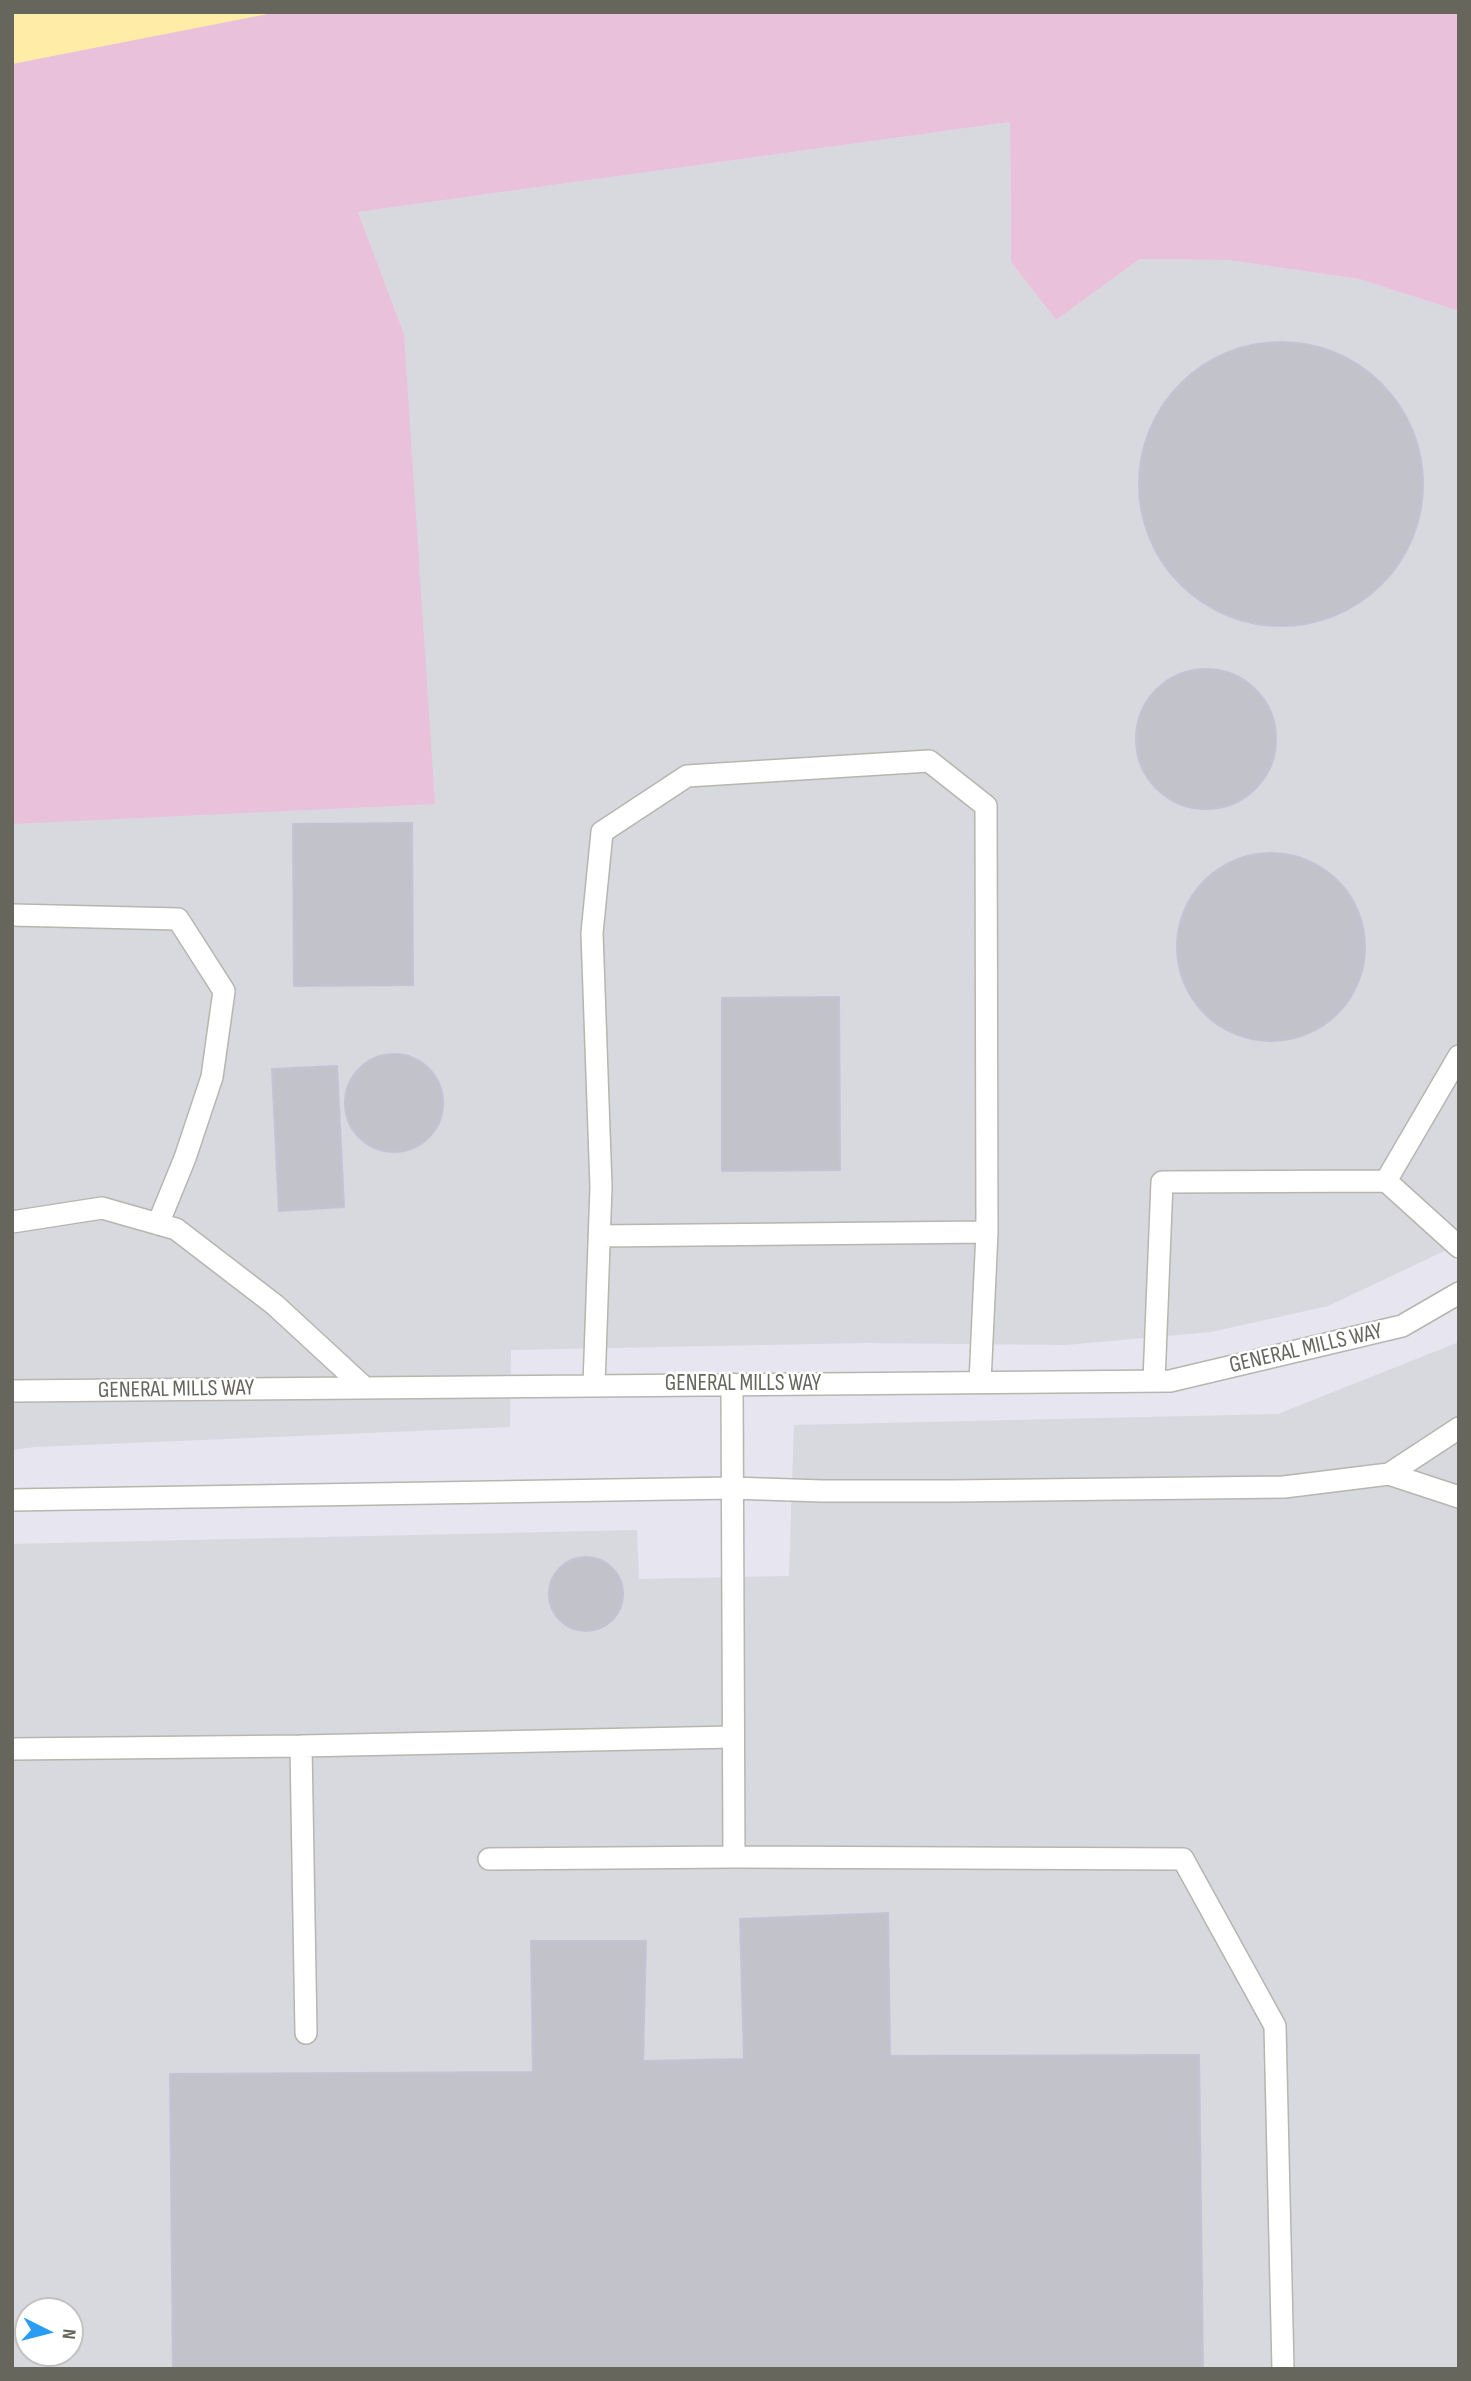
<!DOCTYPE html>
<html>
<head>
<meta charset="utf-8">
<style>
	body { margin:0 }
	#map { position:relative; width:1471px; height:2381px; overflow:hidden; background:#e7e5f0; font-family:"Sofia Sans Condensed",sans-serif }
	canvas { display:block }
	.frame { position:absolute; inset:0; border:14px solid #67665d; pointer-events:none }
	.north { position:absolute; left:14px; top:2297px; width:70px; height:70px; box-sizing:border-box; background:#fff; border:2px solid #c2c2be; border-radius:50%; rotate:96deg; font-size:19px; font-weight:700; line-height:28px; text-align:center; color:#67665d }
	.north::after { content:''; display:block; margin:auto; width:24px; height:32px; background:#289df3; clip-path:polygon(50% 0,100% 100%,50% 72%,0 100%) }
</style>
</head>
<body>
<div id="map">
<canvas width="1471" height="2381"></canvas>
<div class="frame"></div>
<div class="north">N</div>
</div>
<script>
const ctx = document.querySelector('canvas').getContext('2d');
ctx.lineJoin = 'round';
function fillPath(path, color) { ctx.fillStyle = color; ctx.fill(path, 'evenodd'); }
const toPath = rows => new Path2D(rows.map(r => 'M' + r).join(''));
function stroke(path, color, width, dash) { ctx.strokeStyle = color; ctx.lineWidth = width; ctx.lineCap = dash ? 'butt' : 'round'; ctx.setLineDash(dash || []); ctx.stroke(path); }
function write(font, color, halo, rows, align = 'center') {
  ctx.font = font + ' "Sofia Sans Condensed",sans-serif'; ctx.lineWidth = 5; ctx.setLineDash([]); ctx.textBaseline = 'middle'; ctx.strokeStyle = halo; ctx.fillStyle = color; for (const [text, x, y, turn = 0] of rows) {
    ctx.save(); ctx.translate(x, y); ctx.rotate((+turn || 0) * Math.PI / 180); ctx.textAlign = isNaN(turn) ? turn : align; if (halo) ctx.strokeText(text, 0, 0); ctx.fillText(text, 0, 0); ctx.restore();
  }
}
fillPath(toPath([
	[1010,122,1011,262,1056,320,1140,259,1228,260,1359,279,1459,311,1459,1244,1328,1306,1211,1332,1066,1345,865,1343,511,1350,510,1427,35,1447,12,1450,12,480,404,334,358,212],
	[1459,1342,1459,2369,12,2369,12,1544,637,1530,639,1579,789,1576,794,1425,1278,1414],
	[28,2311,70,2311,70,2353,28,2353]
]), '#d8d8df');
fillPath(toPath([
	[261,12,1459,12,1459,311,1359,279,1228,260,1140,259,1056,320,1011,262,1010,122,358,212,404,334,435,804,12,824,12,64]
]), '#e9c1db');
fillPath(toPath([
	[12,12,278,12,12,64]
]), '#ffeca7');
const building = toPath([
	'1139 484a142 142 0 1 1 284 0a142 142 0 1 1-284 0Z',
	'1136 739a70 70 0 1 1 140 0a70 70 0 1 1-140 0Z',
	[412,823,413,985,294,986,293,824,412,823],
	'1177 947a94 94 0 1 1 188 0a94 94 0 1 1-188 0Z',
	[839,997,840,1170,722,1171,722,998,839,997],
	'345 1103a49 49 0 1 1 98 0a49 49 0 1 1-98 0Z',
	[337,1066,344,1207,279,1211,272,1069,337,1066],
	'549 1594a37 37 0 1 1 74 0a37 37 0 1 1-74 0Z',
	[888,1913,890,2056,1199,2055,1203,2369,173,2369,170,2074,533,2072,531,1941,646,1941,643,2061,744,2059,740,1919,888,1913]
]);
fillPath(building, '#c2c2cb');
stroke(building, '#c4c3d5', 2);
const minor = toPath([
	[12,915,178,919,224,991,212,1077,185,1158,158,1224],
	[1459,1056,1386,1181,1459,1247],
	[12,1222,102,1208,176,1229,275,1305,365,1388],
	[599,1236,987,1232],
	[1154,1381,1162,1182,1386,1181],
	[732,1384,734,1857],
	[594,1385,601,1187,592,933,602,832,687,776,929,761,986,806,987,1232,980,1382],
	[12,1391,1170,1381,1402,1326,1459,1293],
	[1389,1474,1459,1428],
	[12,1500,732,1488,822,1491,953,1491,1284,1487,1389,1474,1459,1497],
	[301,1746,306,2033],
	[12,1749,301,1746,733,1737],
	[489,1859,734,1857,1183,1859,1275,2026,1283,2369]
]);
stroke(minor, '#b6b6ae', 24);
stroke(minor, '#fff', 21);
write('23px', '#67665d', '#fff', [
	["GENERAL MILLS WAY",1306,1349,-13],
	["GENERAL MILLS WAY",743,1384],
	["GENERAL MILLS WAY",176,1390,-1]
]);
</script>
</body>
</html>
